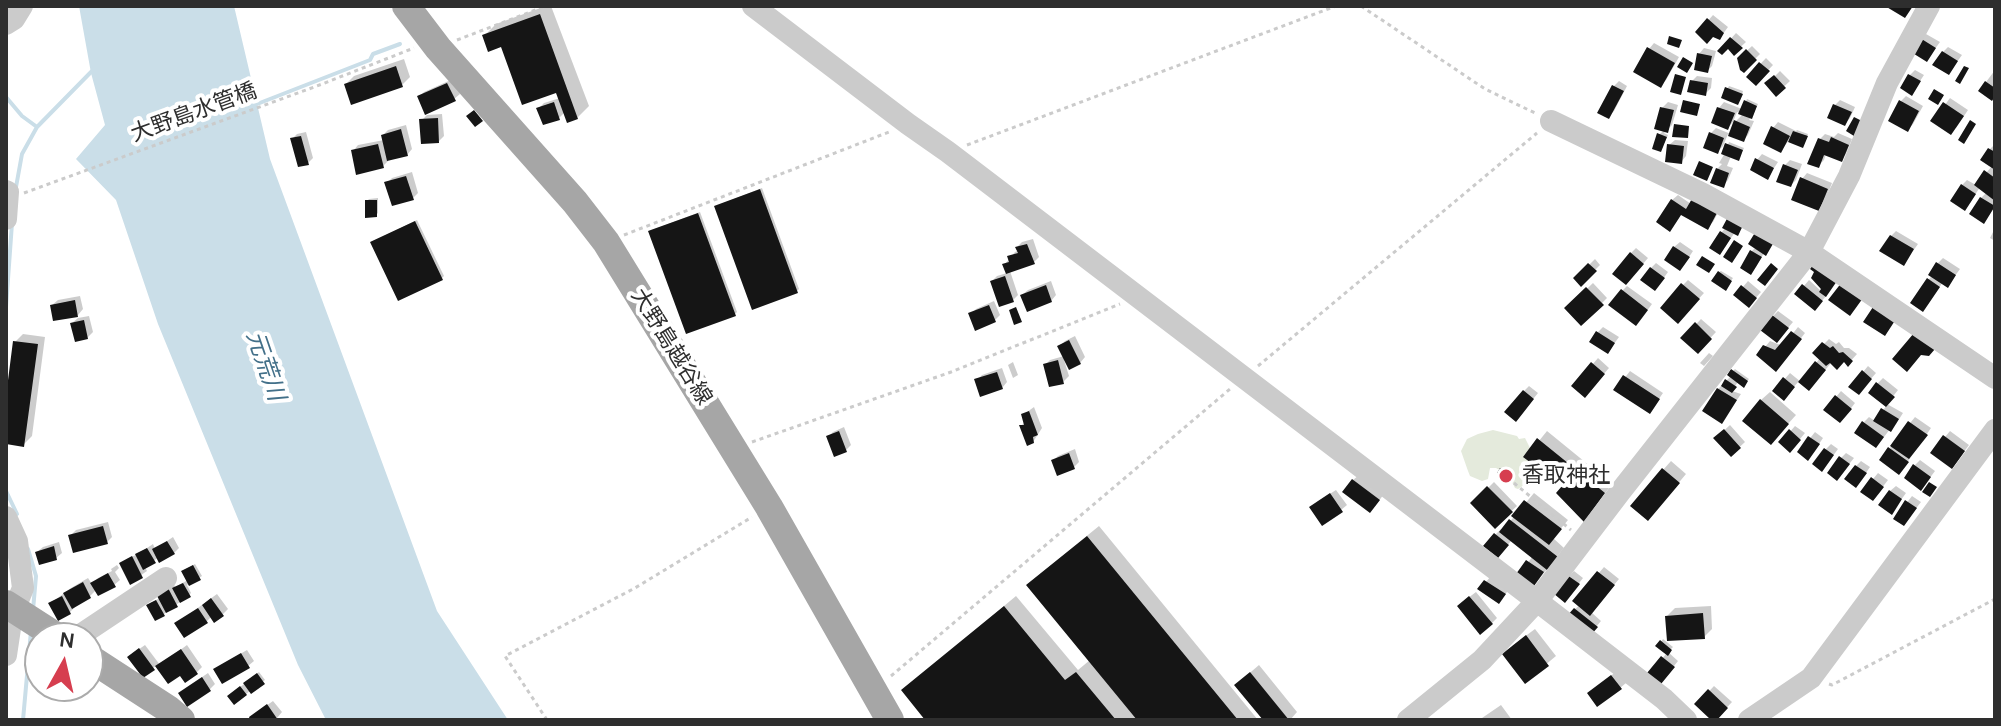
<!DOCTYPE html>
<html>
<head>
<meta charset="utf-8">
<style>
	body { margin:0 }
	#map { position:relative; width:2001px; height:726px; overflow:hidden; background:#fff; font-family:Karla,sans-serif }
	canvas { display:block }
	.frame { position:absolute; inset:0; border:8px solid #2e2e2e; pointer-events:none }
	.north { position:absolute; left:24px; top:622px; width:80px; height:80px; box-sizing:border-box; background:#fff; border:2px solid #ababab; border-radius:50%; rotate:8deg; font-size:22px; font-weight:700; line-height:32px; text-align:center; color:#2e2e2e }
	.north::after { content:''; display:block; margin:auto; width:28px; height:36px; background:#d63e4f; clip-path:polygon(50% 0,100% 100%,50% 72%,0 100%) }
</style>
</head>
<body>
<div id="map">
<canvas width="2001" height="726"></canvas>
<div class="frame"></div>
<div class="north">N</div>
</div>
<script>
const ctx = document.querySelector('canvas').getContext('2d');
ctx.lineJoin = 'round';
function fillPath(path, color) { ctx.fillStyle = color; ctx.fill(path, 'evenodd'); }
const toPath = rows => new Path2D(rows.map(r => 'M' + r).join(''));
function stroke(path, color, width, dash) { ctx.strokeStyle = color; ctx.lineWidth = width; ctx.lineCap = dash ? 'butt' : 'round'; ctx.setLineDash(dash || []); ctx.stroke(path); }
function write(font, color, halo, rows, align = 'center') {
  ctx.font = font + ' Karla,"Noto Sans JP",sans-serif'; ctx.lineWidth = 8; ctx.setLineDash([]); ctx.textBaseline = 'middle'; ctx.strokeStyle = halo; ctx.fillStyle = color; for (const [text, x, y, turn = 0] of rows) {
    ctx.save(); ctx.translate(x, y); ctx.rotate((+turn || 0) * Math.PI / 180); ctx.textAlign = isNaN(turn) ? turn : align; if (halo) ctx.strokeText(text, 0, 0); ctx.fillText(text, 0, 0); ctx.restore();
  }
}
fillPath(toPath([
	[1493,430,1517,436,1519,439,1525,438,1538,464,1537,471,1533,479,1518,489,1515,488,1509,476,1496,468,1490,468,1488,479,1482,481,1470,476,1468,471,1461,451,1467,439,1478,434]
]), '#e4eadc');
fillPath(toPath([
	[79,6,234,6,270,159,437,611,508,720,326,720,298,665,158,324,116,200,76,159,105,125,91,73]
]), '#cadee8');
fillPath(toPath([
	[546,6,551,6,589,106,577,118,565,112,559,118,539,108,544,103,560,98,557,90,502,45,484,36,496,24],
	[1713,15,1728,27,1720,38,1698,32],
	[1736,33,1746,42,1734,53,1728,47,1720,51],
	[1926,34,1940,42,1927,60,1921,39],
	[1654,43,1679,57,1666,80,1661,85,1649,49],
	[1752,46,1760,54,1744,70,1739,58],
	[1948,47,1962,55,1949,73,1943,52],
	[1704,48,1716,51,1712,66,1707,71,1699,54],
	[1766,58,1773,65,1756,83,1748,77],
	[404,59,410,77,402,85,346,84,354,76],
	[1915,70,1924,75,1912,93,1910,75],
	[1995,70,1995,94,1986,82],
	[1780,71,1790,81,1776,94,1767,84],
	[1697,76,1712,78,1711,88,1705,94,1692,81],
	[453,79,460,94,454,99,419,97,424,92],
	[1619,81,1627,86,1614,111,1609,116,1614,86],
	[1729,86,1743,91,1740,101,1723,97],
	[1906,96,1923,106,1913,124,1908,130,1901,101],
	[1950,98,1968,110,1956,128,1933,121],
	[1747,99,1758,104,1753,115,1749,120,1754,121,1748,135,1743,140,1728,134,1723,146,1717,152,1711,133,1716,128,1731,134,1736,121,1743,114,1737,112,1733,122,1727,128,1719,108,1724,102,1742,109],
	[1840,100,1855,107,1850,118,1845,124,1835,105],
	[1668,102,1678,105,1672,125,1664,133,1668,135,1661,150,1659,135,1664,130,1662,108],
	[442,114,444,136,439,141,422,120,427,115],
	[1778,122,1796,131,1797,130,1808,134,1804,144,1802,146,1789,140,1781,151,1773,128],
	[406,125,412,149,407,155,388,159,388,161,383,166,353,151,358,145,384,140,383,135,388,130],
	[306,132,313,158,308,163,292,139,297,134],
	[1838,133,1852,139,1846,154,1841,160,1826,154,1824,160,1818,166,1820,139,1825,134,1834,137],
	[1675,140,1688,141,1686,156,1681,162,1669,145],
	[1729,142,1744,148,1740,157,1731,156,1727,166,1733,168,1728,180,1723,186,1717,169,1722,164,1719,163,1725,153],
	[1995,144,1995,207,1984,222,1981,198,1987,192,1980,187,1970,203,1962,185,1967,180,1976,185,1992,166,1990,149],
	[1762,154,1778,162,1768,177,1757,160],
	[1790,160,1802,164,1796,180,1791,185,1785,165],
	[412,172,418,193,413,198,387,183,392,178],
	[1807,173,1832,183,1824,203,1819,209,1802,179],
	[762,188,799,289,797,291,716,206],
	[1678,195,1691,204,1722,205,1713,222,1707,227,1682,213,1670,229,1672,200],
	[378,198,378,213,376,215,367,201,369,199],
	[700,212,737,312,735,314,652,230],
	[1748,218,1742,228,1737,233,1735,232,1725,247,1722,232,1726,227],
	[417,220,444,276,442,278,374,241],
	[1995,228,1995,241,1990,238],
	[1896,231,1918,244,1908,258,1891,236],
	[1778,236,1770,248,1764,253,1756,267,1751,272,1752,251,1756,247],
	[1033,239,1039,257,1034,262,1010,271,1018,295,1013,300,992,281,997,276,1007,273,1005,264,1015,252,1019,250,1017,247,1022,242],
	[1680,242,1693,251,1685,263,1674,247],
	[1636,248,1648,258,1631,278,1631,253],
	[1943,258,1960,269,1952,280,1943,282,1928,304,1928,280,1932,276,1930,275,1938,263],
	[1595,259,1600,265,1581,284,1576,278],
	[1656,263,1668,272,1660,283,1651,268],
	[1721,271,1733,278,1727,286,1719,272],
	[1817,272,1827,295,1820,303,1797,294,1809,280,1821,291],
	[1688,280,1704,293,1683,316,1683,285],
	[1051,281,1056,295,1051,301,1022,295,1028,290],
	[1748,281,1761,292,1754,300,1736,295],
	[1593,283,1607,298,1582,323,1567,308],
	[1627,286,1652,304,1641,319,1622,291],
	[80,296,83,309,78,315,52,305,58,300],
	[994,301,1000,315,994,321,971,314,976,309],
	[1778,311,1793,322,1782,335,1773,316],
	[89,316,93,332,87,338,72,323,78,318],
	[1701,319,1716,332,1698,351,1683,338],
	[1603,327,1619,337,1608,352,1598,332],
	[1798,327,1805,333,1781,364,1765,347,1770,341,1783,346],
	[23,334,45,337,32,436,23,445,6,442,6,411,15,342],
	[1075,336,1085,357,1080,363,1064,360,1069,376,1063,382,1045,365,1050,360,1064,356,1060,346,1065,341],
	[1829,339,1836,344,1839,342,1844,348,1849,348,1857,354,1848,364,1845,360,1837,368,1832,362,1809,389,1799,381,1784,398,1774,391,1790,373,1801,382,1820,358,1815,353],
	[1709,353,1713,356,1704,366,1700,363],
	[1598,358,1609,368,1590,390,1574,386],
	[1013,362,1018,375,1013,378,1008,365],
	[1868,366,1876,373,1864,387,1863,372],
	[1002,368,1007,382,1002,388,977,380,982,375],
	[1735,369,1749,379,1744,385,1741,377,1732,391,1741,394,1722,422,1718,389,1731,376,1729,375],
	[1630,371,1663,393,1654,406,1616,389],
	[1883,378,1898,390,1887,404,1903,413,1896,424,1890,429,1881,441,1864,422,1869,417,1875,421,1887,405,1877,384],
	[1529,386,1538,393,1521,414,1524,391],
	[1841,391,1855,403,1845,416,1836,397],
	[1770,392,1796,415,1779,434,1761,400],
	[1034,407,1042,428,1033,442,1021,426,1025,422,1023,415],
	[1915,417,1931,428,1904,467,1890,448],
	[1730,425,1745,442,1731,455,1716,438],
	[1795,426,1805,433,1795,445,1781,442],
	[844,427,851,445,846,450,828,437,833,432],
	[1547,431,1612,484,1592,511,1564,486,1526,457],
	[1950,431,1969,445,1957,461,1945,437],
	[1815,432,1823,438,1813,453,1799,452],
	[1831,444,1838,449,1827,464,1826,449],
	[1075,449,1079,462,1074,467,1053,461,1058,456],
	[1846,453,1854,458,1842,473,1841,458],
	[1920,460,1935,471,1926,483,1915,465],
	[1671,461,1686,474,1656,510,1663,470],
	[1861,461,1870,467,1861,480,1856,466],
	[1878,473,1888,480,1878,493,1863,491],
	[1359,475,1384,494,1375,506,1353,480],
	[1494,482,1517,506,1495,526,1473,503],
	[1896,486,1906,493,1896,507,1890,491],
	[1336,490,1347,505,1341,510,1317,502],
	[1534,493,1568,520,1553,538,1564,548,1539,579,1519,574,1533,556,1512,540,1503,550,1496,534,1501,529,1502,531],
	[1912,496,1921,502,1904,524,1895,518],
	[108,522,112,537,107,542,70,536,76,530],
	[1099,526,1258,720,928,720,903,690,1016,596,1078,670,1090,660,1040,574],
	[173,537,179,548,174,553,159,557,145,567,147,571,131,582,121,564,127,559,138,554,153,544,155,549],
	[59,542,62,553,56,558,37,552,43,547],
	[195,564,202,576,187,585,191,593,189,595,164,614,150,603,160,598,174,584,175,587,188,580,185,570],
	[117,565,119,568,115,572,120,580,114,585,96,590,90,596,74,605,75,607,70,612,51,603,71,588,88,578,92,584,98,578,112,571,111,569],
	[1604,567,1619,579,1591,612,1601,621,1596,627,1575,609,1580,605,1575,601],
	[1574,571,1583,578,1570,595,1569,576],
	[1491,576,1510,588,1504,596,1480,589],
	[1476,592,1497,618,1492,623,1464,601],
	[217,594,228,609,222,615,212,616,206,622,177,623],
	[1711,606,1712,629,1704,637,1667,616,1675,608],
	[1535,629,1556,656,1526,681,1512,646],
	[1663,639,1673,647,1668,652,1678,661,1666,676,1650,672,1667,653,1658,646],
	[145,645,160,665,187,645,202,667,197,672,180,673,168,681,157,665,153,668,135,652],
	[247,650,254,661,248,666,216,670,221,665],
	[1259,665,1297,712,1290,720,1265,720,1245,677],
	[1617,671,1626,683,1620,688,1595,688],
	[259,672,265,680,246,694,229,696],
	[208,673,215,684,210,689,186,688],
	[1714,686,1732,702,1715,720,1697,704],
	[273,701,282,712,277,718,273,720,253,720,256,713],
	[1501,705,1512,720,1481,720,1482,718]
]), '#0003');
stroke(toPath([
	[6,97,22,116,37,127],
	[252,106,370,60,373,54,400,44],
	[16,187,22,154,37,127,92,71],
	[6,307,12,223],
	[6,491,17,514],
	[28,549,36,576,33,610],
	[23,720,31,631]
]), '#cadee8', 4);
fillPath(toPath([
	[1885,6,1913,6,1905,18],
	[540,14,578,119,567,123,556,93,522,105,501,47,488,52,482,35],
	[1707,18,1724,33,1720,40,1713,37,1707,44,1695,32],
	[1669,36,1682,40,1679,48,1667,44],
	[1730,37,1743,48,1734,56,1728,49,1722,55,1717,51],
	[1920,38,1936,48,1927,62,1911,52],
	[1647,47,1675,63,1661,88,1633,72],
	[1746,49,1757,60,1744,73,1740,70,1737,58],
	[1942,51,1958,61,1949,75,1932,65],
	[1697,53,1712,56,1708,73,1694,70],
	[1683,57,1693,63,1687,73,1677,67],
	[1759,62,1770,71,1756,86,1746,77],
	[396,66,403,87,351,105,344,84],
	[1964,66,1969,68,1960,84,1955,81],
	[1675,74,1686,77,1681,95,1670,92],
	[1908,74,1921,81,1912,96,1900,88],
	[1774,75,1786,88,1776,97,1764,83],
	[1690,80,1708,83,1706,96,1687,92],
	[1985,81,1995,88,1995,96,1992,101,1978,91],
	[447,83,456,101,425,115,417,96],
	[1612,85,1624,91,1609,119,1597,113],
	[1725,87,1743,94,1738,105,1721,98],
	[1934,89,1944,95,1938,105,1928,99],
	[1683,100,1700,104,1697,116,1680,112],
	[1744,100,1757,106,1752,119,1738,114],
	[1899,100,1919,111,1908,132,1888,121],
	[554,102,560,120,543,125,536,108],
	[1943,102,1964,116,1951,135,1930,121],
	[1833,104,1852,112,1845,126,1827,118],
	[1660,107,1674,110,1668,133,1654,129],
	[1717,107,1735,113,1728,130,1711,123],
	[474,110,483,121,475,127,466,116],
	[1854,117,1862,121,1854,136,1846,131],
	[438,118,439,143,421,144,419,119],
	[1734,120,1750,127,1744,142,1728,136],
	[1970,120,1976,124,1964,144,1958,140],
	[1674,124,1689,126,1688,138,1672,137],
	[1771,126,1790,136,1781,153,1763,144],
	[401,129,408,156,387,161,381,135],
	[1793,131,1808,136,1803,148,1788,142],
	[1709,132,1724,138,1718,154,1703,148],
	[1657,133,1667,137,1661,152,1652,149],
	[301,136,309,165,298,167,290,138],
	[1831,137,1849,145,1842,162,1824,155,1819,168,1807,164,1818,138,1829,142],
	[1725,143,1743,150,1739,161,1721,154],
	[378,144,384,168,356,175,351,150],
	[1667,144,1684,146,1682,164,1665,162],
	[1988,148,1995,152,1995,170,1980,160],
	[1755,158,1774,168,1768,180,1750,170],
	[1699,161,1713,167,1707,181,1693,175],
	[1783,164,1798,170,1791,187,1776,182],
	[1716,168,1729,173,1724,188,1710,183],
	[1984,170,1995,178,1995,201,1974,185],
	[406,176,414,200,392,206,384,182],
	[1800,177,1828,189,1819,211,1791,200],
	[1961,184,1976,194,1965,211,1950,201],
	[760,189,798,293,752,310,714,206],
	[1693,197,1718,211,1708,230,1681,215,1670,232,1656,222,1671,199,1686,209],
	[1980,197,1995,206,1984,224,1969,214],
	[365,200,377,200,377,217,365,218],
	[698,213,736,316,686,334,648,231],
	[1729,215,1744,223,1738,236,1722,228],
	[415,221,443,280,398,301,370,242],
	[1720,231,1731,238,1720,255,1709,248],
	[1756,231,1774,242,1766,256,1748,244],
	[1890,235,1914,249,1904,266,1879,251],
	[1734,240,1743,246,1732,263,1723,257],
	[1027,244,1035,264,1006,274,1002,264,1009,262,1007,256,1018,253,1015,247],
	[1673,246,1690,257,1680,271,1664,260],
	[1750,250,1762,257,1751,275,1740,268],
	[1630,252,1644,264,1626,285,1612,274],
	[1702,256,1715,264,1709,273,1696,265],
	[1936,262,1956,275,1948,288,1928,275],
	[1588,263,1597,271,1581,287,1573,278],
	[1771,263,1778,269,1765,286,1757,280],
	[1814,264,1837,281,1826,297,1819,292,1821,289,1811,278,1814,272,1810,269],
	[1650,267,1665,278,1655,291,1640,280],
	[1718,271,1732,281,1726,291,1711,281],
	[1005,276,1014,302,999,307,990,281],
	[1927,278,1940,287,1923,312,1910,303],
	[1842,282,1863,298,1850,316,1828,300],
	[1681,283,1700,299,1678,324,1660,308],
	[1802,284,1823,301,1815,311,1794,294],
	[1046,285,1052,302,1027,312,1020,295],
	[1741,285,1757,298,1749,308,1733,295],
	[1586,287,1604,305,1581,326,1564,308],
	[1621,289,1648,310,1636,326,1608,305],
	[75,300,78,317,53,321,50,305],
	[1875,304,1896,319,1885,336,1863,322],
	[989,305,996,322,975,331,968,313],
	[1016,307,1022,322,1014,325,1009,310],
	[1772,315,1789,328,1777,343,1760,330],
	[84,320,88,339,75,342,70,323],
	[1695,322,1712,339,1698,354,1680,338],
	[1596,331,1615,343,1608,354,1589,342],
	[1791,331,1802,339,1776,372,1756,355,1763,345,1775,350],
	[1914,333,1935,349,1929,356,1921,355,1907,372,1892,359],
	[1069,340,1081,364,1069,370,1057,346],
	[13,341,38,344,24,447,6,444,6,396],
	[1822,342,1830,348,1833,346,1839,353,1843,352,1853,361,1848,367,1844,362,1837,370,1830,363,1826,366,1812,353],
	[1058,360,1064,384,1049,387,1043,364],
	[1815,361,1826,370,1809,391,1798,382],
	[1591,362,1605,374,1585,398,1571,386],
	[1731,369,1748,381,1744,388,1727,375],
	[1862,370,1872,379,1859,395,1848,387],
	[997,372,1003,389,980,397,974,379],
	[1623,375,1660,399,1650,414,1613,390],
	[1783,377,1795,387,1784,401,1772,391],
	[1725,379,1737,387,1732,393,1721,386],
	[1876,382,1895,397,1886,407,1868,393],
	[1717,388,1737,400,1722,424,1702,411],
	[1523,390,1534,399,1516,422,1504,412],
	[1835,395,1852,409,1840,423,1823,410],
	[1760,399,1789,424,1771,445,1742,421],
	[1881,408,1899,419,1891,432,1873,421],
	[1029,411,1038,435,1033,437,1034,443,1027,446,1019,425,1024,425,1021,414],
	[1862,421,1884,437,1876,448,1854,433],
	[1908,421,1928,435,1909,459,1890,446],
	[1724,429,1741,448,1731,457,1713,438],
	[1789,429,1801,440,1790,453,1778,442],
	[839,431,847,452,834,457,826,436],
	[1943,435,1965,451,1952,469,1930,453],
	[1808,436,1820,444,1808,461,1797,452],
	[1537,438,1605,493,1584,522,1556,493,1562,486,1523,457],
	[1888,447,1909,462,1899,475,1879,460],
	[1824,448,1834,455,1822,472,1812,464],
	[1069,453,1075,469,1057,476,1051,460],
	[1839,456,1850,464,1837,481,1827,473],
	[1913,464,1931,477,1921,491,1904,478],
	[1855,465,1867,473,1856,488,1844,479],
	[1500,468,1503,470,1504,468,1513,475,1507,483,1498,477,1500,475,1497,473],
	[1662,468,1680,483,1648,521,1630,506],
	[1871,477,1884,487,1873,501,1860,492],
	[1352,479,1380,500,1370,513,1342,492],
	[1929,482,1937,487,1930,497,1922,492],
	[1487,486,1513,512,1495,529,1470,503],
	[1889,490,1902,499,1892,515,1878,505],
	[1330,493,1343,512,1322,526,1309,507],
	[1524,500,1562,529,1549,545,1511,516],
	[1905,500,1917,508,1904,526,1893,519],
	[1509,519,1558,557,1547,570,1499,532],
	[103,526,108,544,73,553,68,535],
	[1494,533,1509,545,1498,558,1483,546],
	[1087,536,1238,720,1137,720,1026,585],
	[167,541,175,554,159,563,152,549],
	[54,546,57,560,39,565,35,552],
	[147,548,156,563,143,570,135,554],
	[132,556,143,578,130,585,119,563],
	[1526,560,1544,572,1534,586,1516,574],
	[193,565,201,580,189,586,181,571],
	[1597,571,1615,585,1590,616,1572,601],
	[108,573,116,587,98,596,90,583],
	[1567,575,1580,584,1565,603,1553,593],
	[1484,580,1506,594,1499,604,1477,589],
	[83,582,91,598,72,609,63,593],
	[183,583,191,597,180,603,172,588],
	[168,588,178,607,166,613,156,594],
	[62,596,71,614,58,621,48,603],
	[1469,596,1493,624,1480,635,1457,606],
	[211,598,224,616,214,623,202,605],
	[156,600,165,616,155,621,146,605],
	[1004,606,1065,680,1076,672,1116,720,925,720,901,690],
	[198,608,208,623,184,638,174,623],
	[1574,608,1598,627,1591,635,1567,616],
	[1703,613,1705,639,1667,641,1665,616],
	[1526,635,1549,666,1525,684,1502,654],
	[1660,640,1672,650,1668,656,1655,646],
	[139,648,155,670,143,678,127,657],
	[181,649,198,674,185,683,180,676,168,684,155,666],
	[241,653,250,668,222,684,213,669],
	[1661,656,1675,667,1661,684,1647,673],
	[1250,672,1289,720,1263,720,1234,685],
	[257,673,265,684,251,694,243,683],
	[1611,675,1622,689,1597,707,1587,693],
	[202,677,211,691,187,707,178,693],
	[240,686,247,695,234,705,227,696],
	[1708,689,1728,708,1717,720,1711,720,1694,704],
	[267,704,278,720,250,720,249,717]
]), '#151515');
stroke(toPath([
	[1361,6,1485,89,1535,113],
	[457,40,546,6],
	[967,145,1336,6],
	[24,193,317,86,414,48],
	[624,235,889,132],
	[1258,366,1537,133],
	[752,442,951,372,1120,304],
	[1514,483,1571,530],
	[891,676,1230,389],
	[1829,684,1832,685,1995,599],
	[547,720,505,656,635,588,752,517]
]), '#cbcbcb', 3, [4, 4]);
stroke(toPath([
	[753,6,908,124,948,152,1537,601,1664,699,1686,720],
	[6,24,14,19,22,6],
	[1551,121,1703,194,1809,252,1995,378],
	[6,191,8,192,6,219],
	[6,517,17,541,23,588,12,615,6,655],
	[76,638,166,578],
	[1408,720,1482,660,1537,601,1620,492,1809,252,1849,176,1887,83,1929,6],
	[1749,720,1811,678,1995,430]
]), '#cbcbcb', 22);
stroke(toPath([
	[406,6,438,48,575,202,606,242,769,507,890,720],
	[6,604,59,638],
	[88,657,168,709,181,720]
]), '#a6a6a6', 28);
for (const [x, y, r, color] of [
	[1506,476,8,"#d63e4f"]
]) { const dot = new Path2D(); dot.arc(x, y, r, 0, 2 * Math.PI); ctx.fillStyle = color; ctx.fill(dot); stroke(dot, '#fff', 3); }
write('22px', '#2e2e2e', '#fff', [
	["大野島水管橋",194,113,-20],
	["大野島越谷線",671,347,58]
]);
write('22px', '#2e2e2e', '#fff', [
	["香取神社",1522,476]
], 'left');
write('italic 24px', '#437089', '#fff', [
	["元荒川",265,366,71]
]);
</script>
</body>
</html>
